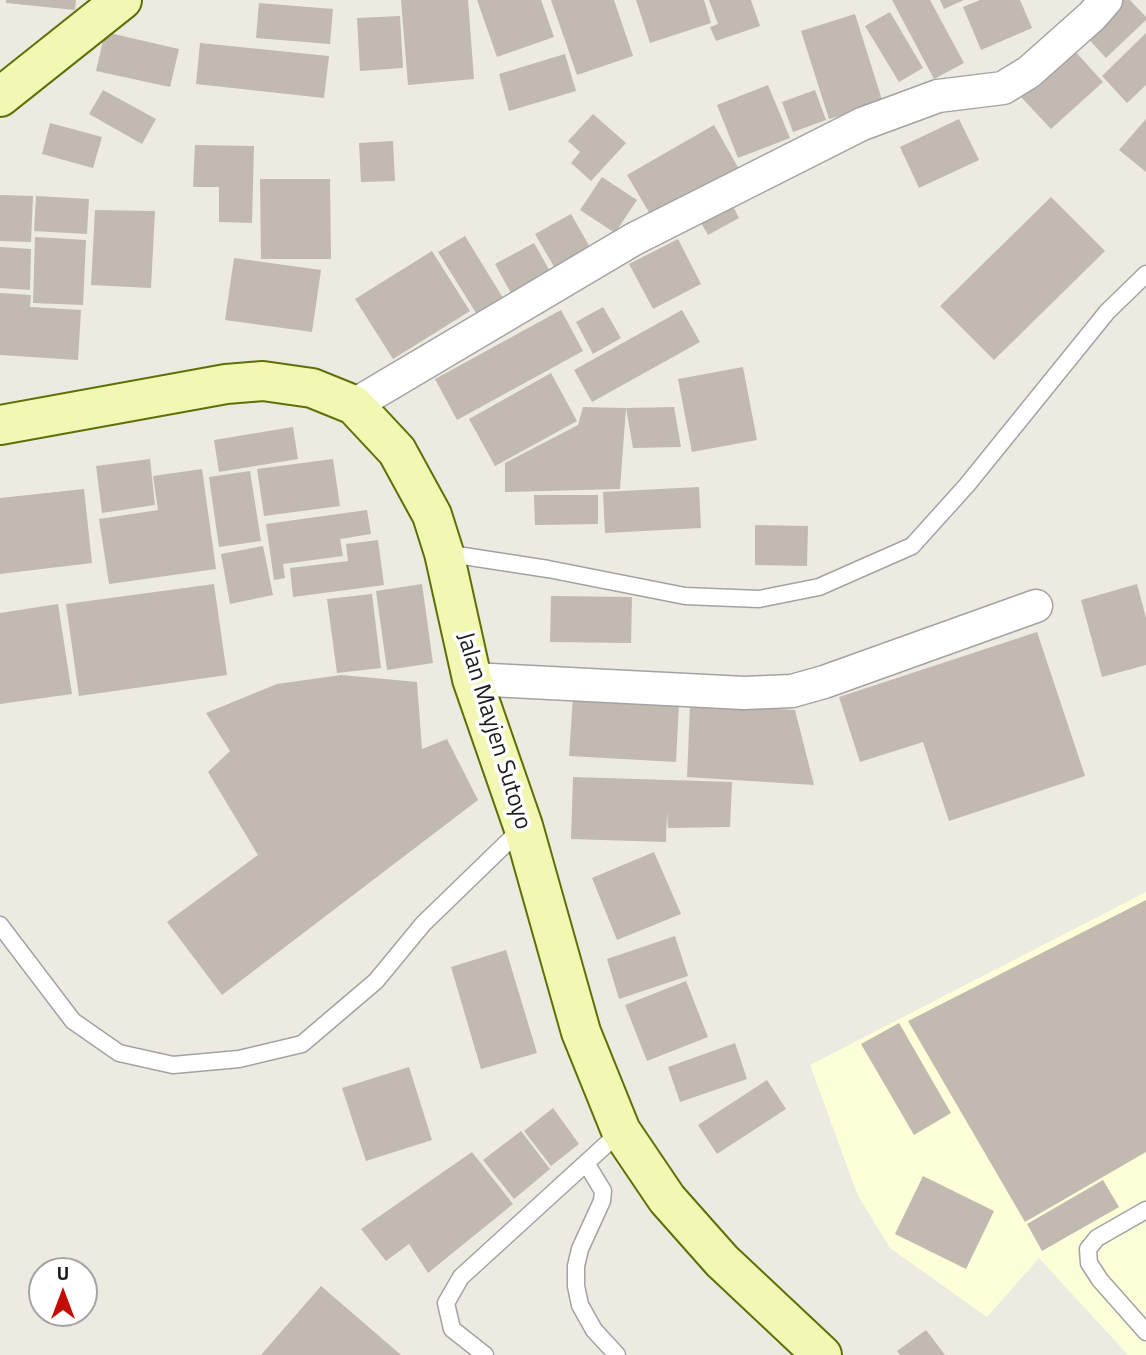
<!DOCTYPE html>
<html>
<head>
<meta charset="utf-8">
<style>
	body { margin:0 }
	#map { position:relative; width:1146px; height:1355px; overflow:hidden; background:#edeae1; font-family:"Titillium Web",sans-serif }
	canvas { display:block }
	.north { position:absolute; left:28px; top:1257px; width:70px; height:70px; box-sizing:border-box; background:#fff; border:2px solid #a4a4a4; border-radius:50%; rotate:0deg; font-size:19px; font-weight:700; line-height:28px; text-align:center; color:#1c1c1c }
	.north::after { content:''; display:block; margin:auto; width:24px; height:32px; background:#c50c02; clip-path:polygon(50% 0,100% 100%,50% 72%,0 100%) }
</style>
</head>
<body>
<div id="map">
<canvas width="1146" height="1355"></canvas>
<div class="north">U</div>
</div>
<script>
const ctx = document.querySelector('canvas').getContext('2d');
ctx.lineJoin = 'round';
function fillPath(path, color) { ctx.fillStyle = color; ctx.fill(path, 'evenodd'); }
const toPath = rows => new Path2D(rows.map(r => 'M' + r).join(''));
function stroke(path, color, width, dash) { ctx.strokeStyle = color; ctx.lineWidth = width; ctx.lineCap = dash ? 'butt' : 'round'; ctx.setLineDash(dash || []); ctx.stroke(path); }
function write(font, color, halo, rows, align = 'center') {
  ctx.font = font + ' "Titillium Web",sans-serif'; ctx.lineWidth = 7; ctx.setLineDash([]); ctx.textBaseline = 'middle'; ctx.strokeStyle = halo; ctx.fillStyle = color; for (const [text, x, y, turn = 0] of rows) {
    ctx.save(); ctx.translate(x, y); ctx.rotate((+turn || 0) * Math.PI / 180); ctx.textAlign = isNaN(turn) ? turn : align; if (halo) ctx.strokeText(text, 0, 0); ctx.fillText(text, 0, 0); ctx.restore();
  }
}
fillPath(toPath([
	[1146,892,1146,1355,1128,1355,1039,1258,987,1317,890,1248,858,1196,810,1065]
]), '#fdffd9');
fillPath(toPath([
	[6,0,76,0,75,10,6,3],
	[401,0,468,0,474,79,408,85],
	[477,0,541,0,554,37,497,57],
	[551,0,614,0,633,56,577,75],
	[636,0,704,0,711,23,650,43],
	[709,0,751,0,760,26,716,41,710,27,718,24],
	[892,0,930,0,964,63,934,79],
	[940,0,964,0,944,9],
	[980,0,1020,0,1032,28,981,50,963,7],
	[1122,0,1130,0,1146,17,1146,20,1106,58,1085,35],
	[259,3,333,9,330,44,256,38],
	[890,12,923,68,899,82,865,26],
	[855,14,883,103,829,119,801,31],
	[400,16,403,68,360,71,357,18],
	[105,32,179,49,170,87,96,71],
	[1146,33,1146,85,1127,103,1102,76],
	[200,43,329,56,324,98,196,84],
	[1072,48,1103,82,1051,129,1020,96],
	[565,54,576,91,509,111,499,74],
	[768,85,790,138,738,158,717,105],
	[103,90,156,119,142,144,89,114],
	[815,90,826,120,793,132,782,102],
	[593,114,626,143,591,181,571,163,580,152,568,141],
	[959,119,979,160,919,188,900,147],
	[1146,119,1146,172,1119,150],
	[50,123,102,137,93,168,42,154],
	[714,125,739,169,653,219,627,175],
	[393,141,395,181,361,182,359,143],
	[195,145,254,146,252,223,219,222,219,187,193,187],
	[602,177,637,200,615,233,580,210],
	[260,179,330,179,331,259,261,259],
	[0,195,33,196,31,242,0,241],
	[36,196,89,199,87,234,34,231],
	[1051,197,1105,251,994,360,940,306],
	[732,204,739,218,708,235,700,221],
	[95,210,155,211,151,288,91,285],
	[571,214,591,249,556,270,535,234],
	[465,236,503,298,476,313,438,252],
	[35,237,86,240,83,305,33,303],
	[678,239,701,284,653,309,629,264],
	[534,243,551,273,512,295,495,264],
	[0,247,31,249,30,290,0,288],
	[432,251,470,311,393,359,355,299],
	[234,258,321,270,312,332,225,320],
	[0,293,31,295,30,307,81,310,78,360,0,355],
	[603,307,621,338,593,354,576,322],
	[561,310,583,351,457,420,435,379],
	[682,310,700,342,592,402,574,370],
	[743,367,757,440,692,452,678,379],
	[551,373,577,421,495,466,469,419],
	[583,407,626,408,620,489,505,492,505,463,578,425],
	[674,407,681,447,633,448,626,408],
	[293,427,298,459,219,472,214,440],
	[150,459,155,505,102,513,96,466],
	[333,459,340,506,264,516,257,469],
	[202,469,216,569,109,584,99,519,158,510,153,476],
	[250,471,261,541,219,547,209,477],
	[699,487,701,528,605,533,603,492],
	[84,489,92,563,0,574,0,498],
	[534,495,598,495,598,524,535,525],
	[367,510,371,534,340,539,343,556,283,564,285,578,274,580,266,524],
	[755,525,808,526,807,566,755,565],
	[378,540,384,585,293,597,290,568,348,561,346,544],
	[263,546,273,595,230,604,221,554],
	[214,584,227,675,79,696,66,604],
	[422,584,433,663,387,670,376,591],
	[1137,584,1146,618,1146,665,1102,677,1081,600],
	[372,594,381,668,337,673,327,599],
	[551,596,632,597,631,643,550,642],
	[58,604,72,694,0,704,0,613],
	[1037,632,1085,776,949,821,923,742,860,762,839,697],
	[341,675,417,682,422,749,447,739,478,800,222,995,167,922,258,855,208,772,230,751,206,713,277,684],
	[573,697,679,703,676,762,569,756],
	[690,704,795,710,814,785,687,777],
	[573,777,732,782,730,827,668,828,667,812,666,842,571,839],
	[654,852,681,914,617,940,592,878],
	[1146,900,1146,1152,1025,1222,908,1021],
	[675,936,688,976,619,999,607,959],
	[506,950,537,1053,481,1069,451,967],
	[686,981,708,1037,647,1061,625,1005],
	[899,1023,951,1113,914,1135,861,1044],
	[735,1043,747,1079,680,1102,668,1067],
	[409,1067,432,1140,366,1161,342,1088],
	[767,1080,786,1109,717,1154,698,1125],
	[553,1108,579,1144,551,1166,524,1131],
	[521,1131,550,1169,514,1199,483,1160],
	[472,1152,513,1204,428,1273,409,1244,386,1261,361,1229],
	[923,1176,994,1211,966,1269,895,1234],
	[1103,1180,1119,1207,1042,1251,1027,1224],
	[321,1286,401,1355,261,1355],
	[926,1330,945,1355,900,1355,897,1351]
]), '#c2b9b1');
const lane = toPath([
	[444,553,548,569,685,596,759,599,819,587,912,546,967,485,1107,312,1146,274],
	[0,925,73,1021,119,1053,173,1065,239,1059,302,1044,376,981,423,924,522,828],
	[586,1163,603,1191,602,1201,580,1249,576,1266,576,1286,580,1305,594,1330,617,1355],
	[1146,1210,1097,1238,1088,1249,1089,1263,1100,1280,1146,1332],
	[485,1355,452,1329,446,1303,461,1277,621,1131]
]);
const street = toPath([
	[354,405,634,239,862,124,938,96,1003,88,1029,72,1092,16,1106,0],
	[472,679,744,693,792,691,824,682,1036,606]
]);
const secondary = toPath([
	[0,97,122,0],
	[0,425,226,384,263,381,312,388,354,405,397,451,432,515,444,553,472,679,523,826,581,1032,621,1131,667,1199,722,1261,822,1355]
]);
stroke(lane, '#a3a3a3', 19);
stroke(street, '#a3a3a3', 35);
stroke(secondary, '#5f7006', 42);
stroke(lane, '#fff', 16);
stroke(street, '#fff', 32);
stroke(secondary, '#f2f8b4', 38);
write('24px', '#1c1c1c', '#fff', [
	["Jalan Mayjen Sutoyo",493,731,73]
]);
</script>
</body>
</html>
